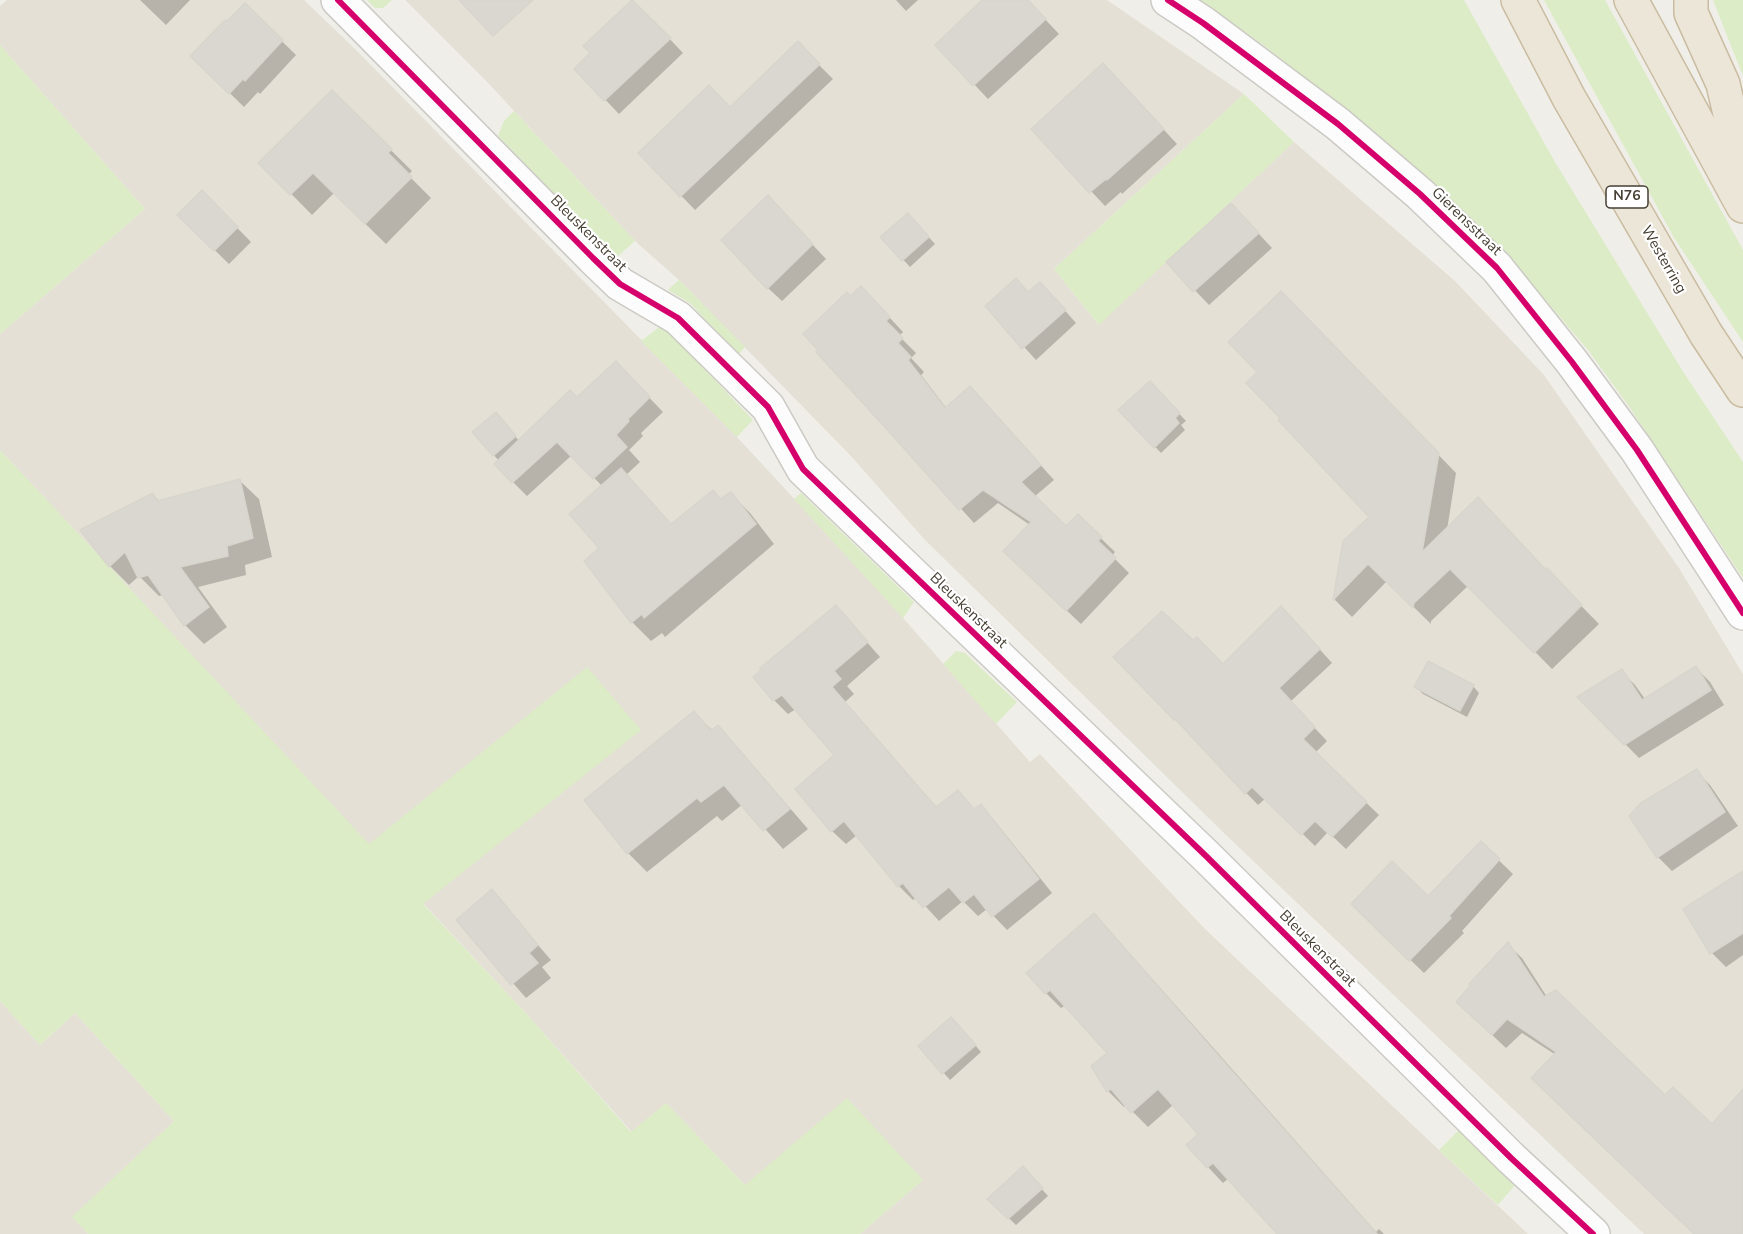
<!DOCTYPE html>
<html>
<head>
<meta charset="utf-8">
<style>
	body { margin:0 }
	canvas { display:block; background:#f0eee8 }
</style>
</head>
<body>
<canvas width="1743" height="1234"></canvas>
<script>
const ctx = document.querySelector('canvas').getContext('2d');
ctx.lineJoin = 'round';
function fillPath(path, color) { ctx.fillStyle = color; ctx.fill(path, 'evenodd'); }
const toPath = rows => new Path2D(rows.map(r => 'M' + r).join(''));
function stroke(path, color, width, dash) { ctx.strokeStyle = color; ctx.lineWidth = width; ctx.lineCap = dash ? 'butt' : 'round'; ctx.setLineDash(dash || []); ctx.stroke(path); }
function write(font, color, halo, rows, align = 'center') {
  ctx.font = font + ' "Nunito Sans",sans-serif'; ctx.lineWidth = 4.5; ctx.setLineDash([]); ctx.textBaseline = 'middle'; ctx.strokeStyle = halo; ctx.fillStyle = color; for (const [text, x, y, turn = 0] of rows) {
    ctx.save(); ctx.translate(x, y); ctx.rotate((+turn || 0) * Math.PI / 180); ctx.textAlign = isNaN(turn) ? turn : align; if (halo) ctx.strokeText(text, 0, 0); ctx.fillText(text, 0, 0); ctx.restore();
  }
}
fillPath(toPath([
	[7,0,304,0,356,50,737,437,874,585,1030,762,1040,754,1205,929,1528,1234,860,1234,923,1180,745,1185,666,1103,632,1132,521,1008,0,450,0,334,145,209,0,45,0,6],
	[405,0,1107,0,1244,94,1054,269,1098,324,1294,142,1455,281,1544,375,1679,568,1743,674,1743,1234,1644,1234,1226,835,925,540,850,455,679,280,635,241,490,85],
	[0,1001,40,1045,75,1013,174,1121,73,1217,88,1234,0,1234]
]), '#e5e0d5');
fillPath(toPath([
	[367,0,392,0,383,8,375,8],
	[1200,0,1464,0,1555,162,1682,370,1743,462,1743,578,1628,405,1588,350,1503,250,1413,165,1262,44],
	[1544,0,1605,0,1743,250,1743,342,1673,236],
	[1713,0,1743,0,1743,76],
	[0,45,145,209,0,334],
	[1244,94,1294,142,1099,325,1054,269],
	[514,111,635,241,617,257,498,136,504,121],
	[679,280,745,347,738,355,690,303,668,290],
	[662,325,753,420,737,437,641,341],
	[0,450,369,844,587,667,641,730,423,904,521,1008,631,1132,666,1103,745,1185,847,1098,923,1180,860,1234,88,1234,72,1217,174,1121,75,1013,40,1045,0,1001],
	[801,493,914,602,903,618,794,499],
	[956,651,965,653,1017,702,996,724,943,664],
	[1459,1130,1516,1184,1498,1205,1439,1150]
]), '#dcecc6');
fillPath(toPath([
	[140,0,190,0,166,25],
	[896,0,918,0,906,11],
	[985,0,1027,0,1059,34,988,99,937,45],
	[245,5,296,55,260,94,258,92,244,107,192,56],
	[647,15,683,53,619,114,576,69],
	[798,44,833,79,695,210,640,153,730,108],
	[1117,79,1177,144,1122,194,1121,192,1105,206,1033,129],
	[332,92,412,171,408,175,431,198,386,244,334,193,312,215,261,163],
	[202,192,251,242,229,264,179,215],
	[781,211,826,259,782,301,768,288],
	[1245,219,1272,248,1209,305,1168,262],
	[914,221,935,244,910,267,882,237],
	[1029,294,1052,296,1076,323,1036,360,987,306],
	[850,297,875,302,903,332,899,336,916,353,911,358,924,372,921,375,947,409,984,402,1054,480,1034,497,1066,528,1078,516,1115,552,1112,556,1129,573,1081,624,1019,565,1030,525,998,503,974,523,884,424],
	[1299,311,1456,473,1447,530,1547,571,1599,624,1552,669,1469,585,1431,621,1431,624,1387,581,1352,617,1335,600,1345,542,1371,517,1282,418,1259,372],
	[616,363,663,412,641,433,643,436,629,450,640,462,626,475,672,525,721,501,731,494,750,513,774,544,665,637,662,633,651,641,632,622,601,548,602,486,572,455,527,496,513,482,499,461,474,432,503,421,519,441,577,399],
	[1150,383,1186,421,1181,425,1185,430,1161,453,1120,410],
	[239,480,259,499,272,557,245,565,246,575,198,587,227,627,204,644,185,625,164,595,159,596,139,576,129,585,110,566,82,531,153,495,160,502],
	[836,607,880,657,847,686,854,694,845,702,937,809,958,792,975,810,980,806,994,820,1052,893,1007,930,987,909,978,916,963,901,939,921,917,897,913,900,899,886,857,835,846,844,832,831,836,755,796,709,788,714,774,700],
	[1294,621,1332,663,1290,702,1327,741,1315,753,1379,815,1346,849,1328,832,1315,846,1266,798,1258,805,1175,719,1193,642,1223,666],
	[1696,668,1710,682,1724,705,1639,758,1579,697,1621,671,1635,685,1645,699],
	[1473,686,1479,693,1467,717,1423,694,1416,687],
	[694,713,713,731,718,727,737,747,808,829,783,849,743,804,722,821,717,816,647,872,628,853],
	[1696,771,1710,785,1738,826,1672,871,1658,857],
	[1481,843,1513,874,1462,931,1464,933,1424,973,1353,904,1428,898],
	[1743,873,1743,955,1726,967,1712,953],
	[491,891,551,960,542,967,551,978,526,998,458,920],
	[1109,930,1376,1232,1379,1229,1384,1234,1279,1234,1229,1178,1223,1183,1208,1167,1201,1134,1174,1104,1148,1127,1126,1105,1124,1107,1108,1091,1093,1067,1109,1053,1066,1005,1061,1008,1046,993],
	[1508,945,1522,958,1547,997,1743,1177,1743,1234,1700,1234,1556,1055,1522,1033,1506,1048,1472,1016],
	[958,1025,981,1052,950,1080,920,1046],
	[1029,1175,1048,1196,1016,1225,989,1199]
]), '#0003');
const building = toPath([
	[459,0,533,0,493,36,459,0],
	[632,0,671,38,604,101,574,69,590,53,583,46,632,0],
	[982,0,1028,0,1046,19,973,86,935,45,982,0],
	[245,3,283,40,245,81,243,79,229,94,190,56,225,20,227,21,245,3],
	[798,41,820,64,680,197,638,153,709,85,730,107,798,41],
	[1103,63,1164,129,1107,180,1106,179,1089,193,1031,129,1103,63],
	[332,90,392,149,388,153,412,177,365,224,313,173,290,195,258,163,332,90],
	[202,190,238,227,214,251,177,215,202,190],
	[768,195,813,244,767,289,721,240,768,195],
	[1231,203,1259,233,1193,292,1166,262,1231,203],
	[908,213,929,237,902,261,880,237,908,213],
	[1016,278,1028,292,1040,282,1066,310,1022,349,985,306,1016,278],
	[861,286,890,317,886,321,903,338,898,343,911,357,908,360,945,408,970,386,1041,465,1021,482,1066,526,1078,514,1102,537,1098,541,1116,558,1066,611,1003,551,1031,522,983,490,959,510,883,425,816,352,818,350,803,334,847,292,850,296,861,286],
	[1281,291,1439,453,1422,552,1478,497,1546,570,1547,568,1582,605,1534,653,1450,569,1414,603,1413,608,1368,564,1333,600,1343,541,1369,517,1278,420,1280,418,1246,383,1257,372,1228,342,1281,291],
	[616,361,650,397,628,419,629,421,616,435,627,447,593,479,557,442,512,483,494,464,570,390,577,397,616,361],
	[1150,381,1180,413,1175,418,1179,423,1154,448,1118,410,1150,381],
	[496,412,516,436,493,456,472,432,496,412],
	[621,468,671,524,713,490,720,499,731,492,756,524,644,618,642,614,631,623,584,561,599,548,569,514,621,468],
	[240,479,253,538,227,546,228,556,180,567,209,607,184,626,148,575,138,578,125,552,109,567,80,530,153,493,157,501,240,479],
	[836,605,868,642,834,671,841,679,832,687,936,807,958,790,974,809,981,804,1039,879,992,917,974,894,963,903,949,887,923,908,903,883,898,887,844,821,831,832,795,789,834,755,782,695,773,701,753,677,761,670,760,668,836,605],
	[1281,606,1320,649,1279,688,1315,727,1303,739,1367,802,1332,837,1315,821,1301,835,1252,787,1245,794,1175,719,1174,720,1113,657,1162,611,1193,640,1197,637,1223,664,1281,606],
	[1428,661,1474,685,1460,711,1414,687,1428,661],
	[1696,666,1711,690,1624,745,1577,697,1622,669,1642,700,1696,666],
	[694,711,711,731,718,725,790,809,763,831,724,785,701,802,697,798,627,854,584,800,694,711],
	[1697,769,1725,812,1657,858,1629,816,1641,803,1697,769],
	[1481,841,1500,859,1449,916,1451,918,1409,961,1351,904,1392,861,1428,896,1481,841],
	[1743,871,1743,933,1710,954,1683,909,1743,871],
	[492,889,538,945,529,953,538,963,511,985,456,920,492,889],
	[1094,913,1209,1045,1377,1234,1277,1234,1213,1163,1207,1168,1186,1145,1198,1134,1158,1089,1131,1113,1111,1089,1107,1092,1091,1066,1107,1053,1050,990,1045,994,1026,973,1094,913],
	[1508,942,1544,997,1556,990,1665,1095,1673,1087,1712,1124,1743,1089,1743,1234,1694,1234,1531,1078,1556,1052,1507,1019,1492,1035,1456,1002,1470,986,1469,984,1508,942],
	[951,1017,976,1045,942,1074,918,1046,951,1017],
	[1023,1166,1043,1188,1008,1219,987,1199,1023,1166]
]);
fillPath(building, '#dad7d0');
stroke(building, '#d8d5cd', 1.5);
const street = toPath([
	[338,0,593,258,620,284,678,318,768,407,803,469,1206,856,1511,1158,1593,1234],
	[1168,0,1203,23,1338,124,1420,194,1497,268,1572,362,1637,450,1743,613]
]);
const highway = toPath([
	[1518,0,1569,98,1706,334,1743,390],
	[1631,0,1743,206],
	[1691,0,1691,13,1723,84,1743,170]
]);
stroke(street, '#cccac4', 36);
stroke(highway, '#cabca1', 36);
stroke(street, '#fdfcfc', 33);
stroke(highway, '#ece6d8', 33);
stroke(toPath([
	[338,0,593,258,620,284,678,318,768,407,803,469,1206,856,1511,1158,1593,1234],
	[1168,0,1203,23,1338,124,1420,194,1497,268,1572,362,1637,450,1743,613]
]), '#d6006c', 6);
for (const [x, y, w] of [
	[1627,197,42]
]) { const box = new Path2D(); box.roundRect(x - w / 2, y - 11, w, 22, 4.5); ctx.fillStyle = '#fff'; ctx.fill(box); stroke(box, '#463f33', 1.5); }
write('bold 14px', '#463f33', null, [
	["N76",1627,197]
]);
write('15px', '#463f33', '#fff', [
	["Gierensstraat",1466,222,44],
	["Bleuskenstraat",588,234,45],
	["Westerring",1663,260,60],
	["Bleuskenstraat",968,611,44],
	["Bleuskenstraat",1317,949,45]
]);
</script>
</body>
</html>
